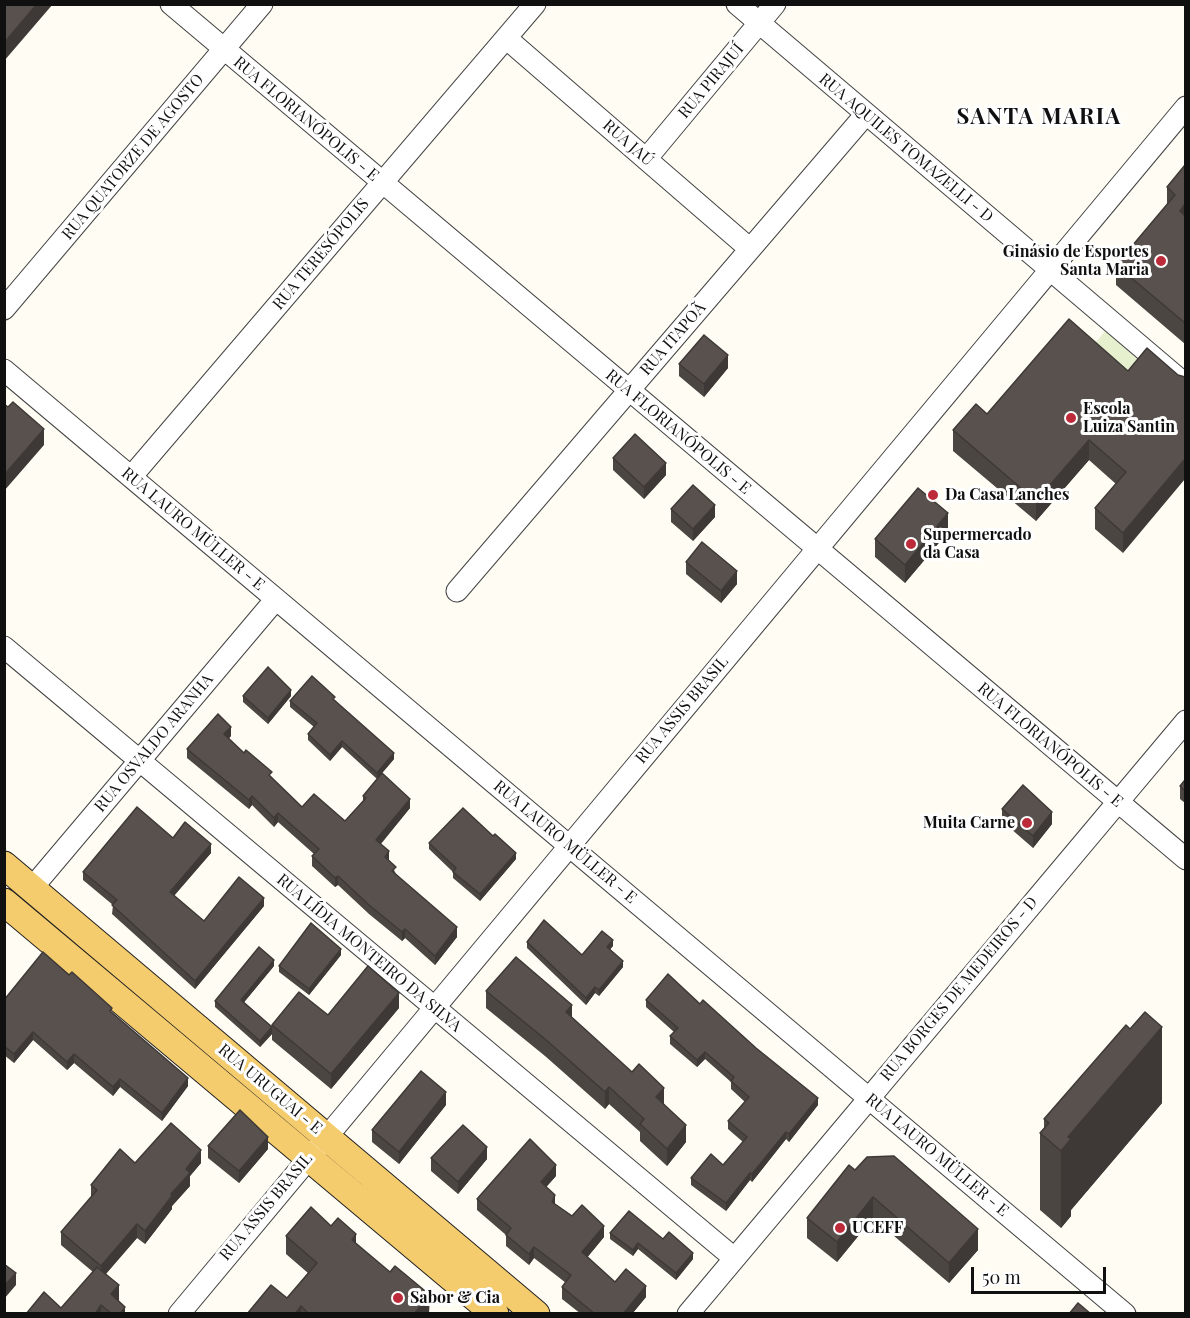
<!DOCTYPE html>
<html>
<head>
<meta charset="utf-8">
<style>
	body { margin:0 }
	#map { position:relative; width:1190px; height:1318px; overflow:hidden; background:#fffcf3; font-family:"Playfair Display",serif }
	canvas { display:block }
	.frame { position:absolute; inset:0; border:6px solid #101010; pointer-events:none }
	.scale { position:absolute; left:971px; top:1267px; width:135px; height:27px; box-sizing:border-box; border:3px solid #101010; border-top:0; padding-left:8px; font-size:18px; line-height:21px; white-space:nowrap; color:#101010; -webkit-text-stroke:4px #fff; paint-order:stroke }
</style>
</head>
<body>
<div id="map">
<canvas width="1190" height="1318"></canvas>
<div class="frame"></div>
<div class="scale">50 m</div>
</div>
<script>
const ctx = document.querySelector('canvas').getContext('2d');
ctx.lineJoin = 'round';
function fillPath(path, color) { ctx.fillStyle = color; ctx.fill(path, 'evenodd'); }
const toPath = rows => new Path2D(rows.map(r => 'M' + r).join(''));
function stroke(path, color, width, dash) { ctx.strokeStyle = color; ctx.lineWidth = width; ctx.lineCap = dash ? 'butt' : 'round'; ctx.setLineDash(dash || []); ctx.stroke(path); }
function write(font, color, halo, rows, align = 'center') {
  ctx.font = font + ' "Playfair Display",serif'; ctx.lineWidth = 6; ctx.setLineDash([]); ctx.textBaseline = 'middle'; ctx.strokeStyle = halo; ctx.fillStyle = color; for (const [text, x, y, turn = 0] of rows) {
    ctx.save(); ctx.translate(x, y); ctx.rotate((+turn || 0) * Math.PI / 180); ctx.textAlign = isNaN(turn) ? turn : align; if (halo) ctx.strokeText(text, 0, 0); ctx.fillText(text, 0, 0); ctx.restore();
  }
}
fillPath(toPath([
	[1106,330,1149,366,1128,391,1086,354]
]), '#e6f0cf');
const minor = toPath([
	[171,4,1186,859],
	[737,4,1186,385],
	[506,38,750,249],
	[647,158,775,4],
	[4,309,262,4],
	[4,370,1125,1314],
	[131,477,535,4],
	[457,591,866,114],
	[4,647,734,1258],
	[32,888,276,599],
	[179,1314,1186,107],
	[688,1314,1186,721]
]);
const major = toPath([
	[4,865,536,1314],
	[4,902,495,1314]
]);
stroke(minor, '#434343', 23);
stroke(major, '#212121', 29);
stroke(minor, '#fff', 21);
stroke(major, '#f4cc6e', 27);
fillPath(toPath([
	[1185,165,1185,344,1116,285,1116,265,1167,205,1167,187],
	[679,364,728,368,704,397,679,376],
	[1128,371,1123,553,1095,529,1095,508,1116,484,1089,460,1036,521,953,451,953,430,987,414],
	[613,458,666,475,644,499,613,470],
	[671,509,715,517,693,541,671,522],
	[948,532,905,583,875,557,875,539],
	[686,562,737,584,721,603,686,574],
	[243,696,291,696,268,724,243,702],
	[290,701,335,701,394,759,377,779,342,747,330,761,308,740,308,734,314,727,290,707],
	[231,736,228,739,272,778,302,807,345,821,363,801,363,796,410,808,381,844,396,874,457,937,435,965,405,938,402,941,369,914,338,885,335,887,312,866,312,856,314,854,278,822,274,827,252,805,249,809,187,758,187,749],
	[1185,780,1185,803,1180,799,1180,786],
	[1002,809,1052,824,1033,848,1002,821],
	[493,836,516,859,480,901,453,878,453,872,429,849,429,843],
	[173,838,211,853,174,896,204,921,264,906,195,989,112,914,113,905,83,880,83,872],
	[527,942,582,955,613,946,610,949,623,967,599,996,595,993,586,1005,527,948],
	[341,955,309,995,279,972,279,966],
	[274,966,244,1002,272,1027,272,1025,328,1015,399,1008,331,1089,272,1040,272,1034,260,1047,215,1007,215,1001],
	[486,991,572,1018,664,1104,686,1142,667,1166,640,1141,640,1132,609,1104,605,1109,545,1056,486,1008],
	[4,1000,112,1014,188,1086,162,1121,120,1087,113,1096,74,1063,67,1070,33,1040,14,1063,4,1055],
	[646,1000,700,1004,818,1105,789,1142,786,1139,752,1182,750,1180,726,1211,691,1185,691,1178,723,1165,743,1142,728,1129,728,1121,745,1102,731,1089,731,1082,705,1059,697,1067,670,1044,670,1036,674,1032,646,1007],
	[1162,1103,1071,1210,1071,1216,1061,1228,1040,1210,1040,1133,1044,1128,1044,1119],
	[446,1105,399,1164,372,1142,372,1130],
	[208,1146,268,1149,239,1183,208,1158],
	[431,1158,487,1159,458,1194,431,1171],
	[135,1163,201,1163,190,1176,190,1186,172,1206,172,1209,145,1244,137,1238,106,1274,125,1314,26,1314,61,1308,93,1272,61,1245,61,1232,91,1198,91,1185],
	[855,1170,978,1250,949,1283,873,1218,837,1262,807,1238,807,1218],
	[556,1176,546,1187,555,1204,604,1237,587,1257,615,1282,646,1297,632,1314,581,1314,562,1299,562,1287,566,1283,534,1258,529,1265,506,1246,506,1235,477,1210,477,1199],
	[331,1226,356,1243,429,1314,247,1314,287,1298,308,1273,286,1254,286,1236],
	[610,1233,663,1239,693,1259,676,1280,638,1249,633,1256,610,1239]
]), '#4c4642');
fillPath(toPath([
	[37,4,53,4,4,61,4,43],
	[1185,204,1185,224,1180,211],
	[728,355,728,368,704,397,704,384],
	[44,429,44,445,4,491,4,475],
	[1089,440,1089,460,1036,521,1036,501],
	[1185,459,1185,479,1123,553,1123,533],
	[666,463,666,475,644,499,644,487],
	[715,505,715,517,693,541,693,529],
	[948,513,948,532,905,583,905,565],
	[737,571,737,584,721,603,721,591],
	[291,690,291,696,268,724,268,718],
	[231,727,231,736,224,744,224,734],
	[342,741,342,747,330,761,330,755],
	[394,753,394,759,377,779,377,773],
	[252,796,252,805,249,809,249,800],
	[410,799,410,808,376,849,376,840],
	[1052,812,1052,824,1033,848,1033,836],
	[278,813,278,822,274,827,274,818],
	[211,844,211,853,170,900,170,892],
	[389,851,389,860,385,857],
	[516,853,516,859,480,901,480,894],
	[338,876,338,885,335,887,335,878],
	[264,898,264,906,195,989,195,981],
	[457,927,457,937,435,965,435,956],
	[405,929,405,938,402,941,402,932],
	[613,940,613,946,607,953,607,947],
	[341,949,341,955,309,995,309,989],
	[274,960,274,966,241,1006,241,1000],
	[623,961,623,967,599,996,599,990],
	[595,987,595,993,586,1005,586,998],
	[399,993,399,1008,331,1089,331,1074],
	[572,1005,572,1022,566,1012],
	[272,1027,272,1034,260,1047,260,1041],
	[1162,1027,1162,1103,1071,1210,1071,1216,1061,1228,1061,1151,1068,1137],
	[33,1032,33,1040,14,1063,14,1054],
	[705,1052,705,1059,697,1067,697,1060],
	[74,1054,74,1063,67,1070,67,1062],
	[188,1078,188,1086,162,1121,162,1113],
	[120,1079,120,1087,113,1096,113,1087],
	[609,1087,609,1104,605,1109,605,1092],
	[664,1088,664,1105,656,1097],
	[446,1092,446,1105,399,1164,399,1152],
	[818,1098,818,1105,789,1142,789,1134],
	[686,1125,686,1142,667,1166,667,1149],
	[786,1132,786,1139,752,1182,752,1174],
	[268,1137,268,1149,239,1183,239,1171],
	[487,1147,487,1159,458,1194,458,1182],
	[201,1150,201,1163,190,1176,190,1186,172,1206,172,1209,145,1244,145,1231,171,1194,186,1169],
	[556,1165,556,1176,541,1193,541,1182],
	[750,1173,750,1180,726,1211,726,1203],
	[555,1195,555,1207,552,1202],
	[873,1197,873,1218,837,1262,837,1242],
	[137,1224,137,1238,101,1279,101,1266],
	[604,1226,604,1237,582,1264,582,1252],
	[978,1229,978,1250,949,1283,949,1263],
	[356,1234,356,1252,352,1240],
	[638,1243,638,1249,633,1256,633,1250],
	[534,1247,534,1258,529,1265,529,1254],
	[693,1253,693,1259,676,1280,676,1273],
	[16,1273,16,1285,4,1299,4,1286],
	[119,1285,119,1301,111,1294],
	[646,1286,646,1297,632,1314,623,1314],
	[430,1295,429,1314,414,1314],
	[101,1305,101,1314,95,1314],
	[301,1306,301,1314,295,1314],
	[125,1307,125,1314,120,1314]
]), '#3e3936');
const building = toPath([
	[4,4,37,4,4,43,4,4],
	[1185,165,1185,204,1180,211,1185,216,1185,323,1116,265,1175,195,1167,187,1185,165],
	[1069,319,1128,371,1147,348,1178,375,1185,377,1185,459,1123,533,1095,508,1126,472,1089,440,1036,501,953,430,976,404,987,414,1069,319],
	[704,335,728,355,704,384,679,364,704,335],
	[13,402,44,429,4,475,4,404,8,407,13,402],
	[635,434,666,463,644,487,613,458,635,434],
	[693,485,715,505,693,529,671,509,693,485],
	[918,488,948,513,905,565,875,539,918,488],
	[702,542,737,571,721,591,686,562,702,542],
	[268,667,291,690,268,718,243,696,268,667],
	[312,676,335,697,333,699,394,753,377,773,342,741,330,755,308,734,317,723,290,701,312,676],
	[218,714,231,727,224,734,244,753,246,750,272,772,269,775,302,807,314,794,345,821,366,798,363,796,382,773,410,799,376,840,389,851,385,857,396,867,392,871,457,927,435,956,405,929,402,932,369,905,338,876,335,878,312,856,319,849,278,813,274,818,252,796,249,800,187,749,218,714],
	[1185,780,1185,791,1180,786,1185,780],
	[1023,785,1052,812,1033,836,1002,809,1023,785],
	[137,807,173,838,185,822,211,844,170,892,204,921,239,877,264,898,195,981,112,905,117,900,83,872,137,807],
	[463,808,493,836,495,834,516,853,480,894,453,872,456,868,429,843,463,808],
	[544,920,582,955,602,931,613,940,607,947,623,961,599,990,595,987,586,998,527,942,544,920],
	[311,923,341,949,309,989,279,966,311,923],
	[259,947,274,960,241,1000,272,1027,260,1041,215,1001,259,947],
	[43,952,69,975,72,972,112,1008,110,1011,188,1078,162,1113,120,1079,113,1087,74,1054,67,1062,33,1032,14,1054,4,1046,4,1000,43,952],
	[516,957,572,1005,566,1012,632,1072,639,1064,664,1088,656,1097,686,1125,667,1149,640,1124,644,1119,609,1087,605,1092,545,1039,486,991,516,957],
	[368,966,399,993,331,1074,272,1025,299,992,328,1015,368,966],
	[668,974,700,1004,703,1000,756,1048,818,1098,789,1134,786,1132,752,1174,750,1173,726,1203,691,1178,711,1154,723,1165,747,1137,728,1121,749,1097,731,1081,734,1077,705,1052,697,1060,670,1036,678,1028,646,1000,668,974],
	[1145,1012,1162,1027,1068,1137,1071,1139,1061,1151,1040,1133,1049,1123,1044,1119,1126,1025,1130,1029,1145,1012],
	[421,1071,446,1092,399,1152,372,1130,421,1071],
	[240,1110,268,1137,239,1171,208,1146,240,1110],
	[171,1123,201,1150,186,1169,190,1173,171,1194,172,1196,145,1231,137,1224,101,1266,61,1232,97,1190,91,1185,120,1149,135,1163,171,1123],
	[463,1125,487,1147,458,1182,431,1158,463,1125],
	[530,1139,556,1165,541,1182,555,1195,552,1202,572,1216,582,1205,604,1226,582,1252,615,1282,626,1269,646,1286,623,1314,595,1314,562,1287,571,1275,534,1247,529,1254,506,1235,511,1228,477,1199,530,1139],
	[894,1156,978,1229,949,1263,873,1197,837,1242,807,1218,849,1165,855,1170,867,1157,894,1156],
	[311,1207,331,1226,338,1218,356,1234,352,1240,390,1272,395,1266,430,1295,414,1314,309,1314,301,1306,295,1314,247,1314,271,1285,287,1298,317,1263,286,1236,311,1207],
	[629,1211,663,1239,669,1232,693,1253,676,1273,638,1243,633,1250,610,1233,629,1211],
	[4,1264,16,1273,4,1286,4,1264],
	[97,1267,119,1285,111,1294,125,1307,120,1314,112,1314,101,1305,95,1314,26,1314,44,1292,61,1308,97,1267],
	[1078,1303,1091,1314,1069,1314,1078,1303]
]);
fillPath(building, '#58514d');
stroke(building, '#3e3936', 1.5);
for (const [x, y, r, color] of [
	[1161,261,6,"#bd2b3a"],
	[1071,418,6,"#bd2b3a"],
	[933,495,6,"#bd2b3a"],
	[911,544,6,"#bd2b3a"],
	[1027,823,6,"#bd2b3a"],
	[840,1228,6,"#bd2b3a"],
	[398,1298,6,"#bd2b3a"]
]) { const dot = new Path2D(); dot.arc(x, y, r, 0, 2 * Math.PI); ctx.fillStyle = color; ctx.fill(dot); stroke(dot, '#fff', 2); }
write('16px', '#101010', '#fff', [
	["RUA PIRAJUÍ",711,81,-50],
	["RUA FLORIANÓPOLIS - E",306,119,40],
	["RUA JAÚ",628,143,41],
	["RUA AQUILES TOMAZELLI - D",906,148,40],
	["RUA QUATORZE DE AGOSTO",133,157,-50],
	["RUA TERESÓPOLIS",321,254,-50],
	["RUA ITAPOÃ",673,339,-49],
	["RUA FLORIANÓPOLIS - E",678,432,40],
	["RUA LAURO MÜLLER - E",193,529,40],
	["RUA ASSIS BRASIL",682,710,-50],
	["RUA OSVALDO ARANHA",154,743,-50],
	["RUA FLORIANÓPOLIS - E",1050,745,40],
	["RUA LAURO MÜLLER - E",565,842,40],
	["RUA LÍDIA MONTEIRO DA SILVA",369,953,40],
	["RUA BORGES DE MEDEIROS - D",959,989,-50],
	["RUA URUGUAI - E",270,1089,40],
	["RUA LAURO MÜLLER - E",937,1155,40],
	["RUA ASSIS BRASIL",266,1207,-50]
]);
write('bold 16px', '#101010', '#fff', [
	["Ginásio de Esportes",1149,252,"right"],
	["Santa Maria",1149,270,"right"],
	["Escola",1083,409],
	["Luiza Santin",1083,427],
	["Da Casa Lanches",945,495],
	["Supermercado",923,535],
	["da Casa",923,553],
	["Muita Carne",1015,823,"right"],
	["UCEFF",852,1228],
	["Sabor & Cia",410,1298]
], 'left');
ctx.letterSpacing = '1.5px';
write('bold 22px', '#101010', '#fff', [
	["SANTA MARIA",1039,117]
]);
ctx.letterSpacing = '0px';
</script>
</body>
</html>
